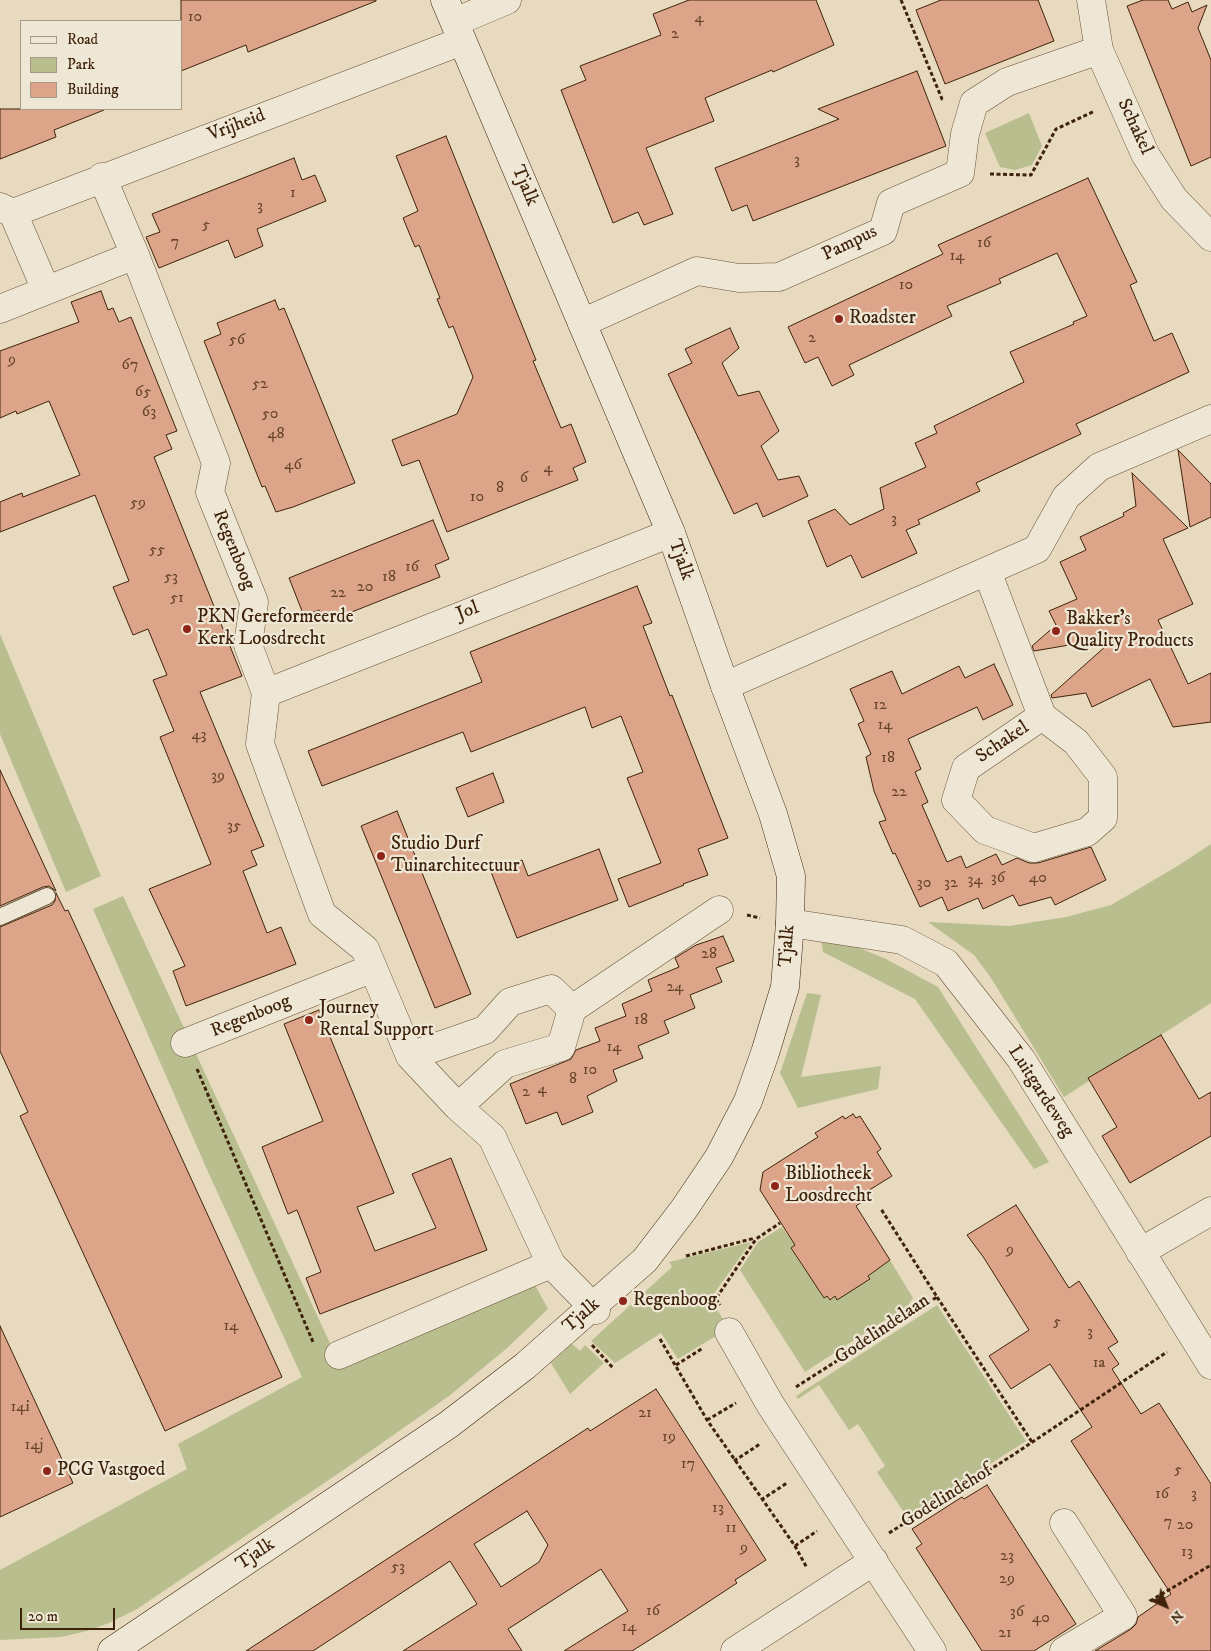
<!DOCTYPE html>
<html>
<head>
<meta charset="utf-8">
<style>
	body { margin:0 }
	#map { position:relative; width:1211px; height:1651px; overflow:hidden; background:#e7dabf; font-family:"IM FELL DW Pica",serif }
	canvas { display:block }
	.legend { position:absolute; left:20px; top:20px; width:162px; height:90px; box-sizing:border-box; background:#efe7d5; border:1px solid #a89884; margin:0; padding:6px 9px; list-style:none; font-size:15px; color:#3e220a }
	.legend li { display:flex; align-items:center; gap:10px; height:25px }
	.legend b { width:25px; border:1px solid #a89884 }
	.north { position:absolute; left:1141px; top:1581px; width:50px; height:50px; -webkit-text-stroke:4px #efe7d5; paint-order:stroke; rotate:136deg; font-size:14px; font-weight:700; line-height:20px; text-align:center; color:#3e220a }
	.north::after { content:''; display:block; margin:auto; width:18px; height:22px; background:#3e220a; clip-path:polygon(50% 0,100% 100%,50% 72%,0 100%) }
	.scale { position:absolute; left:20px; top:1608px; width:95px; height:22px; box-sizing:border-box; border:2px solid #3e220a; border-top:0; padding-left:6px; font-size:15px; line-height:18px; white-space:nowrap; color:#3e220a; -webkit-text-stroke:4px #efe7d5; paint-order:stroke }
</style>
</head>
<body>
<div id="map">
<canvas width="1211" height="1651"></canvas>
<ul class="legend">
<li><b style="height:6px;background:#efe7d5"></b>Road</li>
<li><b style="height:14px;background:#b9be8f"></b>Park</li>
<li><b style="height:14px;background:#dca589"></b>Building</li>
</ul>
<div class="north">N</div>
<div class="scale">20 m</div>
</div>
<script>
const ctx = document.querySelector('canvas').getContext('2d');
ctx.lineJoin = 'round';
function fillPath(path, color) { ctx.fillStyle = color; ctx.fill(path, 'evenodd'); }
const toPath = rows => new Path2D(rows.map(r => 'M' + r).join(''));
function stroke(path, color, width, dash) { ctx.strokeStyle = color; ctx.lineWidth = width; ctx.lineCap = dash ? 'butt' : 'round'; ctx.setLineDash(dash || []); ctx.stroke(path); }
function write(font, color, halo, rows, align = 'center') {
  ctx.font = font + ' "IM FELL DW Pica",serif'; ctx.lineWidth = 4.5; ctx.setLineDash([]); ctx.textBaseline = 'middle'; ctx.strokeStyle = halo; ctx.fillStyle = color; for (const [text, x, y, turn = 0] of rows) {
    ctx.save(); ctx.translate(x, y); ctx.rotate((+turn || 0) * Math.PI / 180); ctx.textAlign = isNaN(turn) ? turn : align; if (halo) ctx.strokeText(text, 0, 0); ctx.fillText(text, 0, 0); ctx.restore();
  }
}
fillPath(toPath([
	[1029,113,1042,146,1032,165,1015,170,1000,167,985,133],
	[0,634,101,876,66,892,0,734],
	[1211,844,1211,1003,1064,1097,991,978,974,955,928,922,1009,926,1066,917,1111,905,1176,867],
	[123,896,340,1365,533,1281,548,1309,506,1349,449,1396,345,1469,137,1609,109,1623,87,1631,61,1637,0,1640,0,1570,187,1469,178,1444,302,1377,209,1174,93,909],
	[820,932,886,959,938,987,1049,1162,1034,1169,915,999,823,952],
	[807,993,821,995,801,1077,881,1066,878,1089,798,1108,780,1073],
	[782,1227,795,1245,791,1248,803,1267,811,1278,814,1276,822,1288,819,1291,823,1298,827,1296,830,1300,835,1296,838,1300,849,1291,855,1284,857,1287,870,1280,868,1276,890,1260,913,1298,908,1305,805,1372,740,1270,758,1242],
	[751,1242,710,1299,729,1328,678,1359,661,1333,615,1363,591,1341,672,1267,669,1262],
	[937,1305,1026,1441,907,1517,877,1472,885,1466,858,1424,849,1430,819,1385,798,1399,796,1396],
	[572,1344,580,1351,585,1345,604,1363,570,1394,551,1363]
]), '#b9be8f');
const building = toPath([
	[181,0,376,0,376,1,248,52,246,45,181,71,181,0],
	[689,0,816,0,834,45,773,72,772,70,705,98,714,121,646,148,673,214,644,225,638,212,613,223,561,90,586,80,580,66,661,35,653,14,689,0],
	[941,0,1038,0,1054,41,945,84,916,10,941,0],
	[1143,0,1168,0,1172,9,1188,2,1192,12,1207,5,1198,28,1211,60,1211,157,1191,166,1127,6,1143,0],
	[917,71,946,146,753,221,747,205,732,211,715,168,839,119,818,109,917,71],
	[0,109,103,109,104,110,54,130,56,137,0,159,0,109],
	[446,136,536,360,533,361,561,428,571,424,586,462,573,468,578,480,447,532,419,460,402,466,392,440,457,414,473,377,453,326,449,328,437,299,440,298,419,245,415,247,403,218,418,211,396,156,446,136],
	[294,158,302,180,315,175,326,201,257,229,263,246,235,258,228,240,159,268,146,237,160,232,152,214,294,158],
	[1088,178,1137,282,1130,285,1154,341,1172,333,1189,372,1076,424,1081,434,976,483,980,491,918,520,920,524,906,530,917,553,862,578,851,555,827,567,808,521,835,509,850,525,884,509,880,488,926,467,915,443,937,433,934,426,1024,382,1010,352,1074,324,1073,322,1087,316,1057,253,999,279,1001,283,947,306,952,316,849,365,854,375,832,386,818,357,805,363,788,327,943,254,938,245,1088,178],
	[101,291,108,310,113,308,119,322,131,317,177,431,166,435,172,449,154,457,242,676,200,692,264,846,251,851,257,865,243,871,267,933,281,927,296,964,186,1006,173,971,185,966,149,889,211,864,160,737,174,731,153,680,167,675,148,629,133,635,113,587,129,581,95,495,0,532,0,502,22,493,23,497,80,475,49,401,17,414,16,411,0,418,0,351,79,322,71,302,101,291],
	[275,300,279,310,284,308,355,483,293,507,276,512,265,486,262,487,204,341,221,334,217,323,275,300],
	[730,328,739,348,722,363,738,396,759,391,779,431,761,446,778,480,799,476,808,496,763,517,757,503,734,514,668,374,692,363,685,349,730,328],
	[1178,450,1211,484,1211,517,1190,527,1178,450],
	[1132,473,1188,528,1163,539,1193,604,1158,620,1188,684,1211,673,1211,722,1173,727,1150,679,1092,707,1086,693,1052,698,1051,695,1116,637,1034,651,1032,646,1056,625,1049,611,1077,599,1060,562,1086,550,1080,537,1124,516,1123,513,1136,506,1132,473],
	[433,520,449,559,435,565,440,577,324,623,319,610,304,616,289,578,433,520],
	[637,586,652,623,643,626,670,696,672,695,728,838,698,849,708,875,683,884,684,885,629,907,618,879,661,863,627,778,643,772,621,716,592,728,585,707,471,752,463,732,322,786,308,751,482,682,470,652,637,586],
	[994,664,1013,705,983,720,977,707,908,739,921,769,915,772,928,802,922,805,947,862,961,856,966,868,996,854,1002,865,1017,858,1029,863,1038,863,1091,847,1106,880,1055,905,1051,897,1019,906,1013,895,983,909,978,898,948,911,942,897,920,907,895,853,893,854,879,822,886,820,874,791,866,757,871,754,858,724,864,721,850,689,892,671,902,694,959,666,965,678,994,664],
	[0,770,56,891,49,886,43,887,0,906,0,770],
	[493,773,504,802,468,817,456,788,493,773],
	[397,811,471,994,435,1008,361,826,397,811],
	[599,849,618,900,517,938,491,872,522,860,528,876,599,849],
	[56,893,65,911,68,910,282,1377,165,1431,20,1116,28,1112,0,1051,0,927,52,905,55,901,56,893],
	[723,936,734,961,716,968,722,982,690,995,695,1008,664,1021,669,1033,638,1046,643,1058,613,1070,617,1081,587,1096,593,1112,562,1125,557,1112,526,1124,510,1084,571,1059,576,1050,600,1041,595,1028,626,1016,622,1004,652,991,648,980,679,967,675,958,696,945,723,936],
	[319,1010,394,1193,357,1207,375,1251,436,1228,412,1174,451,1158,487,1250,320,1314,306,1278,321,1272,297,1210,288,1214,262,1147,323,1121,284,1024,319,1010],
	[1161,1035,1199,1099,1211,1092,1211,1136,1130,1183,1102,1136,1117,1127,1088,1078,1161,1035],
	[853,1114,856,1118,860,1116,881,1149,877,1152,892,1176,858,1197,862,1202,856,1206,890,1260,868,1276,870,1279,837,1300,835,1296,830,1300,827,1296,824,1298,803,1266,791,1248,795,1245,760,1190,763,1172,818,1137,815,1133,843,1116,845,1119,853,1114],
	[1016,1205,1069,1288,1079,1281,1118,1342,1108,1348,1119,1364,1112,1369,1141,1414,1159,1403,1211,1484,1211,1651,1095,1651,1131,1629,1136,1624,1138,1617,1171,1594,1071,1441,1092,1427,1050,1364,1011,1389,989,1356,1029,1330,984,1258,967,1235,1016,1205],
	[0,1326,73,1483,0,1517,0,1326],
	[656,1389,766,1560,735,1580,737,1583,673,1625,632,1651,564,1651,628,1611,601,1569,508,1629,522,1651,403,1651,477,1604,450,1561,313,1651,246,1651,588,1428,590,1431,656,1389],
	[527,1511,548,1545,539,1562,501,1587,474,1544,527,1511],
	[987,1485,1076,1624,1034,1651,982,1651,916,1548,922,1544,912,1529,962,1497,964,1499,987,1485]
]);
fillPath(building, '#dca589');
stroke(building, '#3e220a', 1);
const lane = toPath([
	[0,917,47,896]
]);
const street = toPath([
	[1091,0,1099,50,1145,154,1174,199,1211,237],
	[455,22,507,0],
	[102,177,135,255,216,463,210,492,254,602,248,645,266,693,260,744,322,914,365,949,410,1056,458,1107,492,1137,551,1264,596,1310],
	[0,207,13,213,46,290],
	[13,213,462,41],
	[0,309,135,255],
	[582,323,697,271,739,278,779,277,883,231,891,203,960,173,965,134,974,103,1007,82,1099,50],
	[987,571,1042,716,1076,742,1103,777,1103,818,1087,832,1034,848,985,830,956,800,966,768,1042,716],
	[725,686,1037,549,1066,497,1099,467,1211,419],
	[266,693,671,533],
	[790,923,902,940,946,963,1021,1059,1211,1365],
	[185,1043,373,968],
	[410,1056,485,1030,510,1002,551,989,572,1009],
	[458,1107,505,1064,561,1047,572,1009,719,910],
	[1140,1252,1211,1211],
	[729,1332,770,1404,932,1651],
	[339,1355,551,1264],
	[1064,1523,1123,1616,1064,1651],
	[735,1651,874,1561]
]);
const secondary = toPath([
	[112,1651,448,1425,525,1366,645,1260,684,1209,719,1157,748,1101,765,1053,785,987,790,923,791,876,773,814,725,686,671,533,445,0]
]);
stroke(lane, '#685037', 18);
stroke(street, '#685037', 29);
stroke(secondary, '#3e220a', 29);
stroke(toPath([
	[901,0,942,99,944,100],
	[990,174,1031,175,1056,129,1095,111],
	[747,915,760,918],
	[197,1069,313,1342],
	[686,1256,755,1238],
	[937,1297,1032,1442],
	[716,1299,720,1305],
	[713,1303,756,1239,780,1223],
	[660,1339,707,1420,795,1546,807,1568],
	[592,1345,614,1369],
	[676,1365,703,1348],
	[796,1387,937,1297,881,1209],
	[707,1420,736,1403],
	[734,1461,760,1444],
	[761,1500,787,1483],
	[889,1533,1013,1455,1167,1352],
	[795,1546,817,1531],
	[1150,1601,1211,1565]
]), '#3e220a', 3, [4, 2.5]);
stroke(lane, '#efe7d5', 16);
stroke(street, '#efe7d5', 28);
stroke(secondary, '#efe7d5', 28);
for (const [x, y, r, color] of [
	[839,319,5,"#8f2418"],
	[187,629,5,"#8f2418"],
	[1056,631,5,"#8f2418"],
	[381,856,5,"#8f2418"],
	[309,1020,5,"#8f2418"],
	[775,1186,5,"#8f2418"],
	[623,1301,5,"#8f2418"],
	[47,1471,5,"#8f2418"]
]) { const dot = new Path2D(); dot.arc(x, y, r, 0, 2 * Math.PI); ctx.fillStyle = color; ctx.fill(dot); stroke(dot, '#efe7d5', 2); }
write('16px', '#66432a', null, [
	["10",195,18],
	["4",699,19],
	["2",675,35],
	["3",797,161],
	["1",293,194],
	["3",260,207],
	["5",206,226],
	["7",175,243],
	["16",984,244],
	["14",957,257],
	["10",906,286],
	["2",812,339],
	["56",237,341],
	["9",12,361],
	["67",130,366],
	["52",260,385],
	["65",143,393],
	["63",149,413],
	["50",270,415],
	["48",276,435],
	["46",293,466],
	["4",548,469],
	["6",524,479],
	["8",500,489],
	["10",477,498],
	["59",138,504],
	["3",894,520],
	["55",157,551],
	["16",412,568],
	["53",171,578],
	["18",389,578],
	["20",365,588],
	["22",338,594],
	["51",177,599],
	["12",880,706],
	["14",885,726],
	["43",199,736],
	["18",888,759],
	["39",218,777],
	["22",899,793],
	["35",234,827],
	["36",998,879],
	["40",1038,879],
	["34",975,881],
	["30",924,884],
	["32",951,884],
	["28",709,955],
	["24",675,988],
	["18",641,1021],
	["14",614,1048],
	["10",590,1071],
	["8",573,1080],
	["4",542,1090],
	["2",526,1093],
	["9",1010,1251],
	["5",1057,1323],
	["14",231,1327],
	["3",1090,1333],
	["1a",1099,1364],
	["14i",20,1408],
	["21",645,1414],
	["19",669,1438],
	["14j",34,1446],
	["17",688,1465],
	["5",1178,1471],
	["16",1162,1495],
	["3",1194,1495],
	["13",718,1509],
	["7",1168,1523],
	["20",1185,1526],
	["11",731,1529],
	["9",744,1549],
	["13",1187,1553],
	["23",1007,1557],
	["53",398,1568],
	["29",1007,1580],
	["16",653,1612],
	["36",1017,1613],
	["40",1041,1619],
	["14",629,1628],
	["21",1005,1634]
]);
write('19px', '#3e220a', '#efe7d5', [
	["Vrijheid",237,126,-21],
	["Schakel",1134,127,65],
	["Tjalk",524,186,67],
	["Pampus",850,244,-26],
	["Regenboog",233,550,68],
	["Tjalk",680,560,70],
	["Jol",468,612,-21],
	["Schakel",1003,743,-34],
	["Tjalk",788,946,-86],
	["Regenboog",251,1017,-22],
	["Luitgardeweg",1040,1092,57],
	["Tjalk",582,1316,-41],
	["Godelindelaan",883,1330,-34],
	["Godelindehof",947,1497,-32],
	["Tjalk",256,1555,-34]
]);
write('19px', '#3e220a', '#efe7d5', [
	["Roadster",849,319],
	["PKN Gereformeerde",197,618],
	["Kerk Loosdrecht",197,640],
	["Bakker's",1066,620],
	["Quality Products",1066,642],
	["Studio Durf",391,845],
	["Tuinarchitectuur",391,867],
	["Journey",319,1009],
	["Rental Support",319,1031],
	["Bibliotheek",785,1175],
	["Loosdrecht",785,1197],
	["Regenboog",633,1301],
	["PCG Vastgoed",57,1471]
], 'left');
</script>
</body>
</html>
